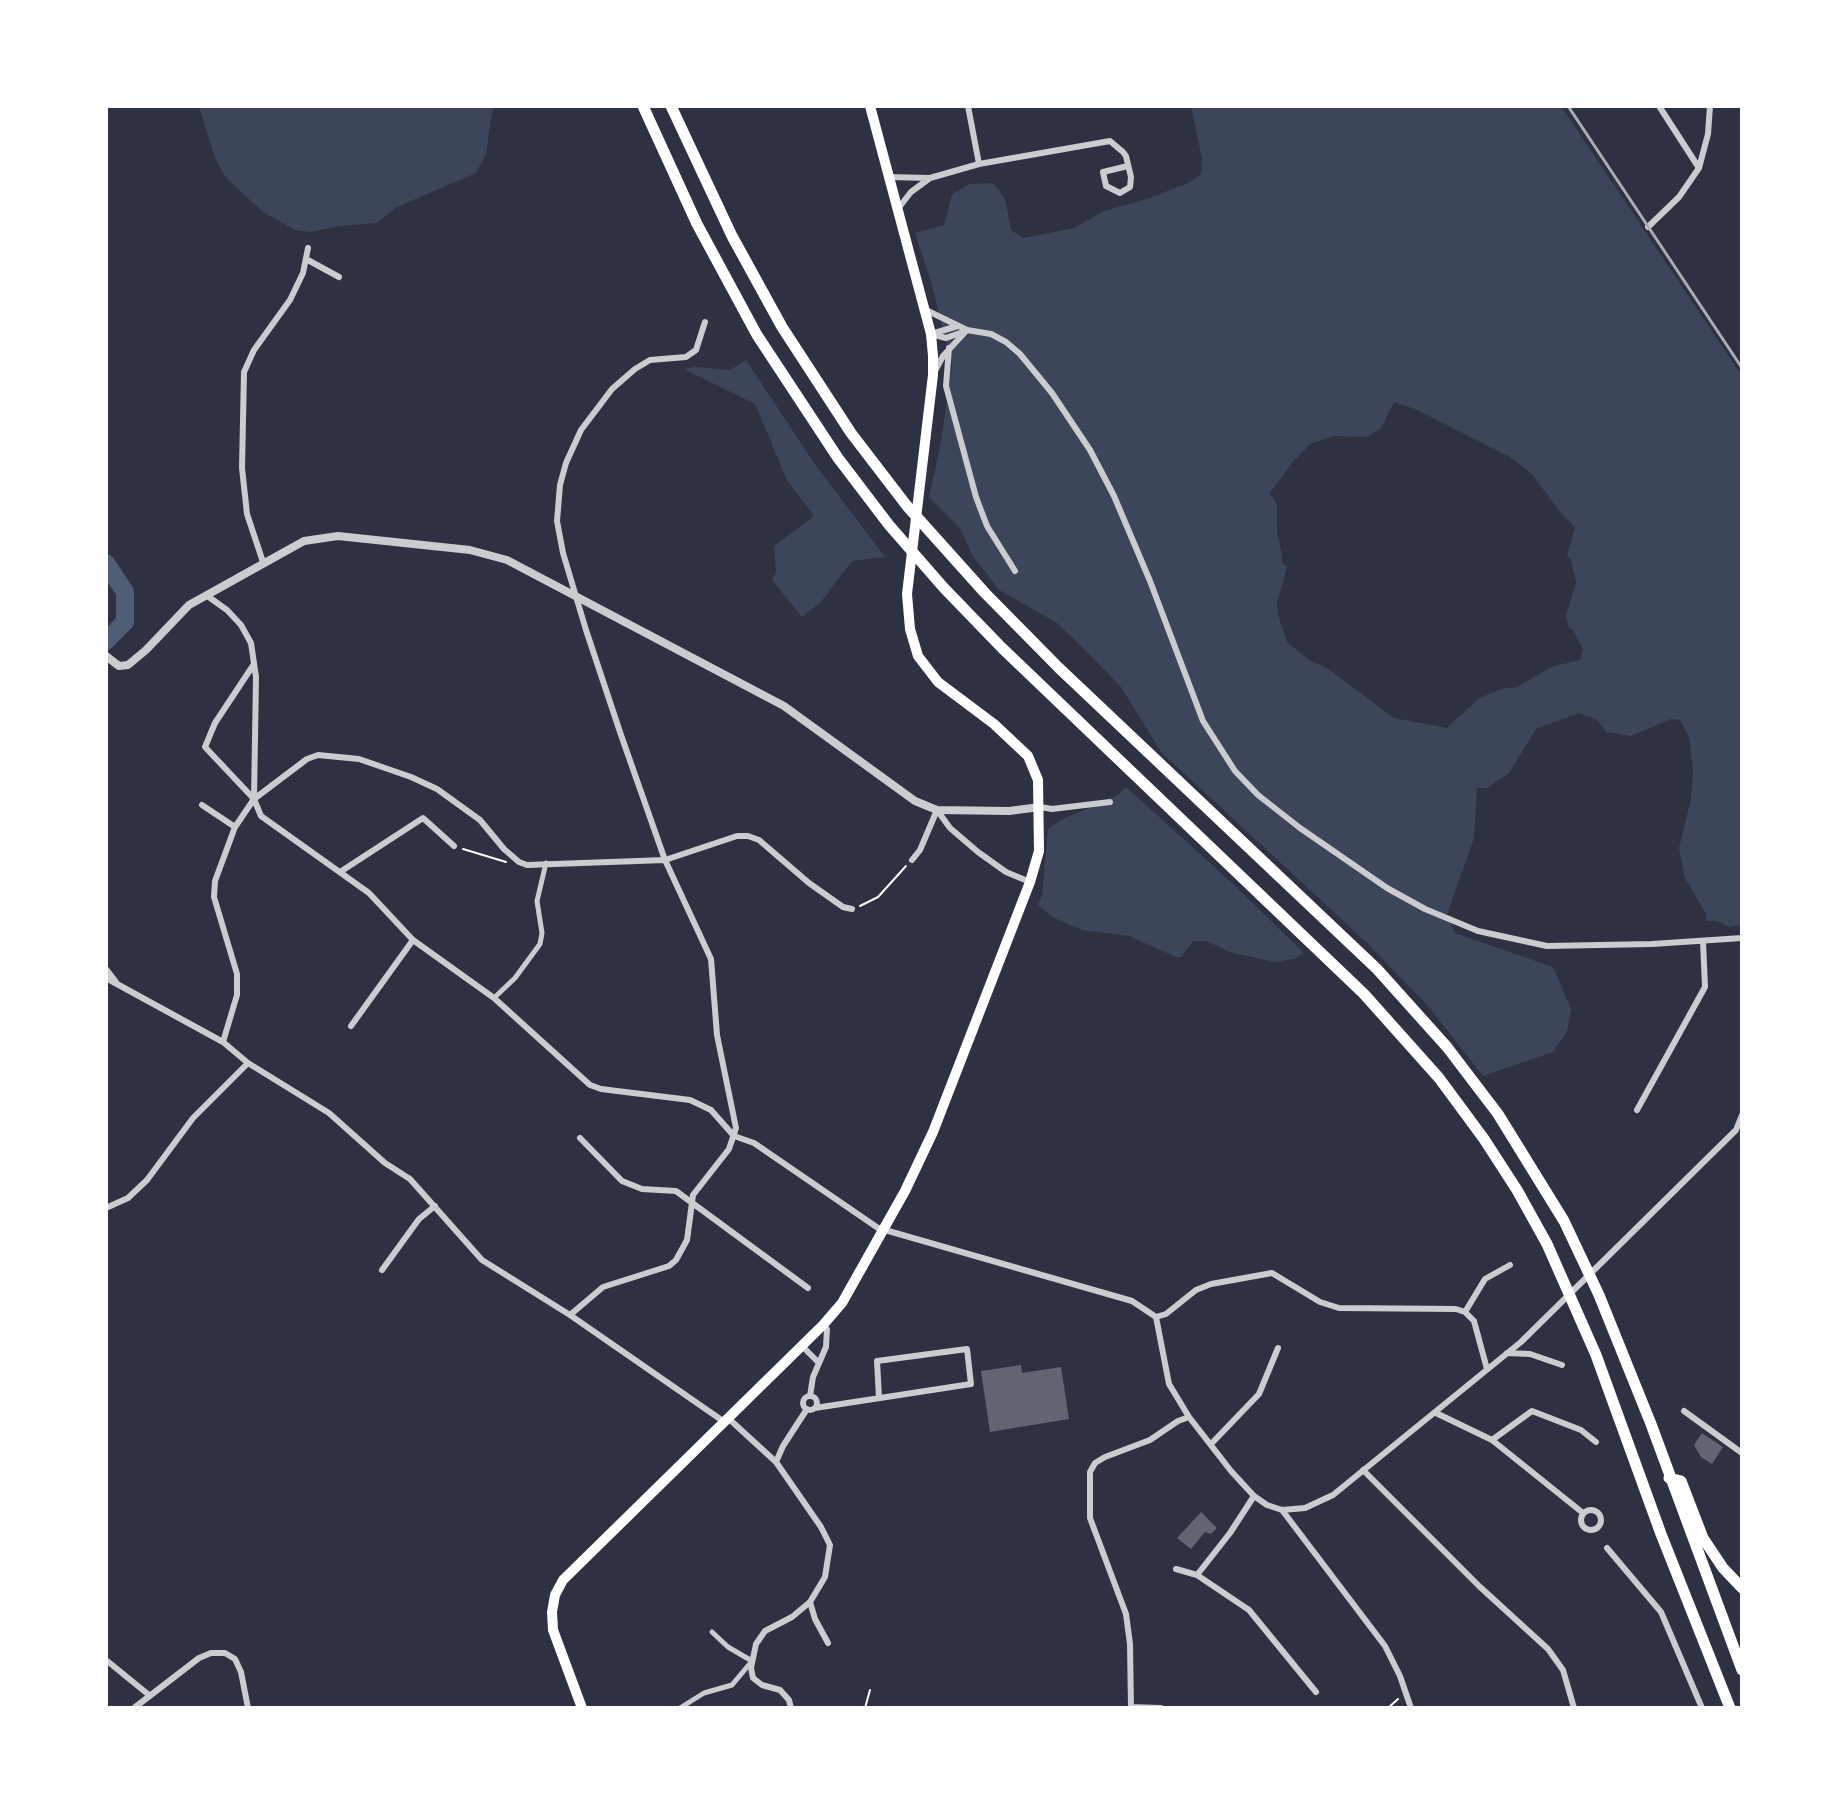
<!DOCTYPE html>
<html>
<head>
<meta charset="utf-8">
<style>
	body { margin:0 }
	#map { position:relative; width:1848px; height:1814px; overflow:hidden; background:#2d3142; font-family:"Fira Sans Condensed",sans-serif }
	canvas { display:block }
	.frame { position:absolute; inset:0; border:108px solid #fff; pointer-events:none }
</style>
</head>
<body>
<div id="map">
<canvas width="1848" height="1814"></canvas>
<div class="frame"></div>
</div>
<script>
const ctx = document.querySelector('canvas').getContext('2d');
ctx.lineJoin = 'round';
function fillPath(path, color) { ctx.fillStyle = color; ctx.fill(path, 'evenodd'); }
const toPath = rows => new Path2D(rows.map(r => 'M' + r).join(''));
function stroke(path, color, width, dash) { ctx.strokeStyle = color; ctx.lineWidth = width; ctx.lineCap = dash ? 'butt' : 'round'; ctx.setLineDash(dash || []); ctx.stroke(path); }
fillPath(toPath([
	[199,106,496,106,492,112,486,154,476,173,397,207,377,223,339,226,311,232,295,230,263,212,226,178,215,158],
	[1191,106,1561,106,1742,376,1742,925,1729,927,1717,921,1706,921,1706,914,1685,878,1679,848,1691,799,1693,771,1689,737,1680,720,1671,719,1631,736,1606,732,1597,720,1579,713,1536,729,1509,773,1487,788,1477,788,1474,838,1447,915,1455,933,1553,967,1571,1009,1567,1032,1553,1052,1483,1076,1428,1006,1366,942,1161,752,1121,687,1084,649,1057,623,999,590,972,555,960,528,929,497,941,442,952,365,931,282,915,233,944,225,952,194,970,184,993,183,1005,199,1011,230,1023,238,1074,228,1104,211,1147,199,1190,182,1201,174,1202,158],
	[1394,402,1415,409,1510,457,1531,473,1560,512,1575,527,1567,555,1571,560,1576,583,1566,616,1569,628,1573,630,1583,649,1580,660,1551,667,1517,687,1501,689,1479,698,1447,728,1394,718,1327,668,1309,660,1287,642,1278,615,1277,603,1287,567,1282,563,1282,554,1277,531,1277,505,1270,493,1292,463,1310,444,1334,436,1367,437,1381,428],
	[746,360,814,463,885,557,852,561,820,603,802,617,772,580,776,571,774,546,814,516,787,480,755,404,684,369,695,367,730,370],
	[1126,787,1230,881,1304,953,1294,959,1274,962,1230,952,1206,941,1193,941,1181,957,1176,957,1129,936,1082,930,1052,917,1038,905,1042,896,1048,829,1061,820,1118,795]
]), '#3c4559');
stroke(toPath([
	[106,563,125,592,125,622,106,641]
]), '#4f5d75', 18);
fillPath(toPath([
	[1021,1365,1022,1373,1061,1367,1069,1419,990,1432,981,1371],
	[1702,1433,1723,1447,1712,1464,1701,1457,1694,1445],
	[1201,1512,1217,1528,1211,1534,1205,1532,1191,1549,1177,1538]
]), '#626471');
stroke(toPath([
	[463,849,506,862],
	[860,906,878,897,906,866],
	[865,1708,870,1690],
	[1388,1708,1398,1699]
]), '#fff', 2);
stroke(toPath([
	[494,998,515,978,540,944,542,933,537,901,546,863],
	[680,1708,704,1693,732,1685,752,1661,728,1647,712,1632]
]), '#caccd0', 5);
stroke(toPath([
	[968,106,979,164],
	[1659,106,1699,168],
	[888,177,930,178,911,192,897,210],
	[930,178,979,164,1110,141,1123,152,1126,156,1131,177,1130,187,1120,193,1106,186,1103,172,1128,166],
	[1648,227,1679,197,1699,168,1708,134,1710,106],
	[306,259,339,277],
	[926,310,967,330,991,334,1006,342,1020,354,1052,393,1090,450,1114,496,1150,581,1203,721,1235,771,1258,795,1300,828,1387,888,1425,909,1478,931,1547,946,1652,944,1742,938],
	[931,334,946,338,960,333],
	[931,334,958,326],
	[949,348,946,386,976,497,987,526,1015,571],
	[935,371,943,356,967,330],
	[263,562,247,514,242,468,244,372,254,350,290,300,303,273,308,248],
	[206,595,227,610,241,625,251,643,256,677,254,799,261,816,369,893,413,940,494,998,590,1085,601,1089,690,1100,711,1110,734,1136,754,1143,878,1228,1132,1301,1156,1317,1169,1384,1189,1417,1231,1471,1254,1496,1267,1505,1282,1510,1305,1508,1333,1495,1521,1342,1736,1130,1742,1115],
	[254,664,215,723,205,747,254,799],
	[202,805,235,827],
	[1040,807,1052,809,1110,802],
	[912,860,920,850,937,810,950,828,978,852,1006,872,1030,882],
	[340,872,423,818,454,846],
	[106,969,116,982],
	[106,978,223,1042,248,1063,329,1113,385,1163,410,1179,482,1260,570,1315,723,1421],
	[351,1026,413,940],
	[223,1042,237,995,237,974,214,897,215,881,235,827,254,799,307,759,318,755,359,759,411,777,437,789,480,820,504,849,519,862,527,865,665,860,737,836,748,836,759,840,809,883,843,907,852,909],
	[1637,1110,1705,987,1703,941],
	[580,1138,622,1181,642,1189,676,1191,808,1288],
	[106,1208,128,1198,147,1180,193,1118,248,1063],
	[382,1270,419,1219,435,1206],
	[1465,1312,1485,1279,1510,1265],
	[570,1315,603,1287,669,1266,676,1260,687,1240,693,1195,729,1149,736,1128,717,1035,711,959,665,860,621,735,586,630,563,553,557,521,560,485,566,463,581,430,612,389,635,369,650,360,686,357,696,350,705,322],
	[1156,1317,1166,1314,1196,1290,1211,1284,1272,1273,1320,1302,1339,1308,1456,1309,1465,1312,1474,1321,1487,1369],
	[802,1346,819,1363],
	[1507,1353,1530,1354,1562,1365],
	'803 1403a7 7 0 1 1 14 0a7 7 0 1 1-14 0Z',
	[810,1396,813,1377,826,1347,827,1329,823,1325],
	[815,1408,971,1384,967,1349,877,1361,879,1398],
	[1684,1411,1742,1453],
	[1436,1413,1492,1440,1583,1513],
	[728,1418,776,1462,821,1527,830,1545,825,1577,810,1602,792,1617,765,1631,756,1644,751,1668,753,1678,762,1685,780,1690,789,1700,791,1708],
	[1492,1440,1532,1411,1581,1430,1596,1442],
	[1212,1443,1259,1394,1278,1348],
	[776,1462,783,1446,807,1409],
	[1363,1470,1479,1586,1548,1649,1563,1670,1574,1708],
	[1254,1496,1230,1533,1197,1575,1249,1610,1316,1692],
	'1581 1520a10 10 0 1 1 20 0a10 10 0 1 1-20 0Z',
	[1282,1510,1385,1646,1400,1676,1411,1708],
	[1607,1548,1661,1612,1702,1708],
	[1176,1569,1197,1575],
	[810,1602,815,1619,828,1643],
	[106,1660,149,1695],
	[1131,1707,1161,1708],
	[134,1708,199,1658,211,1653,225,1653,235,1659,241,1672,248,1708],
	[1131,1708,1130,1644,1126,1614,1090,1518,1090,1472,1095,1463,1105,1457,1150,1440,1178,1421,1189,1417]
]), '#caccd0', 6);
stroke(toPath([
	[106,656,119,666,128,665,146,650,189,605,304,541,338,536,470,550,507,560,784,706,915,801,937,810,1009,811,1040,807]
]), '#caccd0', 8);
stroke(toPath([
	[582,1708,553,1630,552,1612,555,1595,563,1580,823,1325,842,1303,905,1191,933,1132,1030,882,1039,851,1038,780,1028,756,994,724,938,682,918,656,910,629,907,594,933,375,933,356,931,334,870,106]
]), '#fff', 10);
stroke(toPath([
	[643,106,697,224,757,335,838,458,889,525,944,588,1002,648,1364,994,1439,1078,1484,1139,1517,1190,1547,1244,1596,1355,1661,1534,1730,1708],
	[671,106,732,236,782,327,851,433,907,506,985,593,1059,668,1377,969,1447,1047,1498,1114,1564,1221,1599,1295,1651,1424,1742,1670],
	[1669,1478,1681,1481,1703,1538,1723,1568,1742,1588]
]), '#fff', 11);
stroke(toPath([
	[1568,106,1742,368]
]), '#abadb3', 3);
</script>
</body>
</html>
